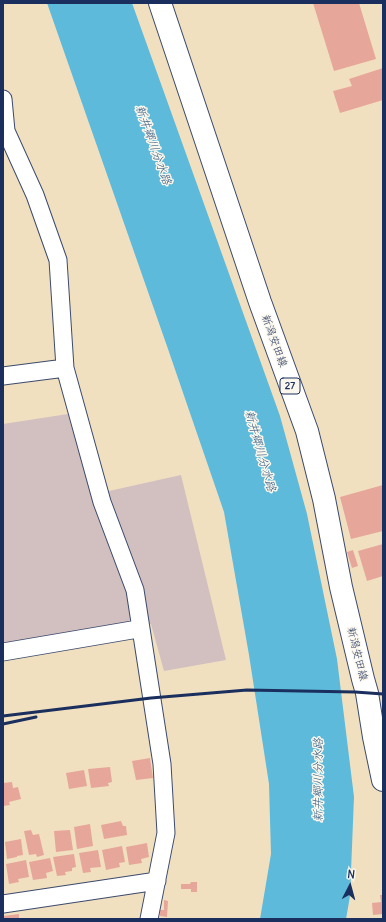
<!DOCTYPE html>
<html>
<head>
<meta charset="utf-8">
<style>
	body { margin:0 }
	#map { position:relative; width:386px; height:922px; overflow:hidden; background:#f1e0c0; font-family:Delius,sans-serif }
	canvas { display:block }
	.frame { position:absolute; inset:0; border:4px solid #1b2f5e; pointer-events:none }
	.north { position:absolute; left:330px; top:866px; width:40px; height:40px; -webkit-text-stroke:3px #fbf7ec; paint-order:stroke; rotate:6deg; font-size:11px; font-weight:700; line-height:16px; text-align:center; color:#1b2f5e }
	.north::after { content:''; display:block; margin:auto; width:14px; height:18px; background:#1b2f5e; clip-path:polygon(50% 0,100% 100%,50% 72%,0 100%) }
</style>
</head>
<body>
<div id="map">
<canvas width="386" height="922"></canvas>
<div class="frame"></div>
<div class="north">N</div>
</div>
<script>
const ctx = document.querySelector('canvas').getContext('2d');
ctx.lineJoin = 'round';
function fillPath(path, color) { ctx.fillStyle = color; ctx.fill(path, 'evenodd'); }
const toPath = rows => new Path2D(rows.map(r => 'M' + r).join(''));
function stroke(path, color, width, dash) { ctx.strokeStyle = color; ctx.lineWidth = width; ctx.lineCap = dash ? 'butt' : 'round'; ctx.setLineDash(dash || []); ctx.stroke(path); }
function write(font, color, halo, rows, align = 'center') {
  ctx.font = font + ' Delius,"Klee One",sans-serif'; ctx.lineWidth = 3; ctx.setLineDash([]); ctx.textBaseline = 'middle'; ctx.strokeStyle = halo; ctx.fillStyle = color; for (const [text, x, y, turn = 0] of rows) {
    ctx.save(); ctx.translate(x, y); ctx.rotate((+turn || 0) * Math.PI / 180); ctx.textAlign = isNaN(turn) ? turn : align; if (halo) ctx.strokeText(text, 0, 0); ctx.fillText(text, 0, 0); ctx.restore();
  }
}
fillPath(toPath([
	[68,414,91,495,181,475,226,660,164,671,151,624,3,644,3,424]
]), '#d2bfbf');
fillPath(toPath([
	[47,3,132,3,280,416,307,514,337,659,354,797,350,896,346,919,260,919,271,854,269,784,249,655,224,512,168,349]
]), '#5dbadb');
fillPath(toPath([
	[313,3,359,3,376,59,334,71],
	[383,68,383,100,340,113,333,91,352,86,349,79],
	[383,485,383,531,351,539,340,497],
	[383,544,383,576,367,581,358,551],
	[353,550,358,566,352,568,347,552],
	[150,758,153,778,136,780,132,761],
	[110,767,112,782,108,783,109,786,91,788,88,769],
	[84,770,87,786,69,789,66,773],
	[12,782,13,788,18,787,21,799,9,802,10,805,3,806,3,783],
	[121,821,123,826,126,826,127,835,104,839,101,825],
	[90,824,93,846,77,849,74,827],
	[31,830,33,835,39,834,44,855,37,857,36,854,29,855,24,831],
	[70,830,73,850,56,852,54,831],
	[21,839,23,855,17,856,17,857,7,859,5,842],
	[147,843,149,857,141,859,142,863,129,865,126,847],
	[122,846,125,862,119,863,120,867,106,870,102,850],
	[98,850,101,867,90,868,91,872,83,873,79,853],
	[74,854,76,867,72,868,72,871,65,872,66,875,57,876,53,857],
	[50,858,53,871,46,873,47,878,33,880,29,862],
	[26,860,29,877,18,879,19,882,9,884,6,864],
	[191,882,197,882,197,892,191,892,191,889,181,889,181,884,190,884],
	[380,895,383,895,383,914,373,915,372,903,381,902],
	[164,900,168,901,167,917,160,916,160,910,164,910],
	[19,914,19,919,3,919,3,916]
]), '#e7a69a');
const minor = toPath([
	[3,99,6,131,35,195,58,260,65,368,102,502,135,590,162,764,166,833,149,919],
	[3,376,65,368],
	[3,652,132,630,141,630],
	[3,904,157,881]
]);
const primary = toPath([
	[160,3,260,302,307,431,324,499,341,587,363,679,367,693,374,737,383,780]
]);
stroke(minor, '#3b4a6d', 19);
stroke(primary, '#3b4a6d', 24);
stroke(minor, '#fff', 17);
stroke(primary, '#fff', 22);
stroke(toPath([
	[3,716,151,698,247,690,355,692,383,694],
	[3,724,36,717]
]), '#1b2f5e', 3);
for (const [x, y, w] of [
	[290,386,20]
]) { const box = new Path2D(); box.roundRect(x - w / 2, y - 8, w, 16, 3); ctx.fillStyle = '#fbf7ec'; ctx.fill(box); stroke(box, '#1b2f5e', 1); }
write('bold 10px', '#1b2f5e', null, [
	["27",290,386]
]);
write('11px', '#1b2f5e', '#fbf7ec', [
	["新潟安田線",274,341,70],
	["新潟安田線",357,654,76]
]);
write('italic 12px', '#2f5984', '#fbf7ec', [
	["新井郷川分水路",153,145,70],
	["新井郷川分水路",260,451,74],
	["新井郷川分水路",319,780,-90]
]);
</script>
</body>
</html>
